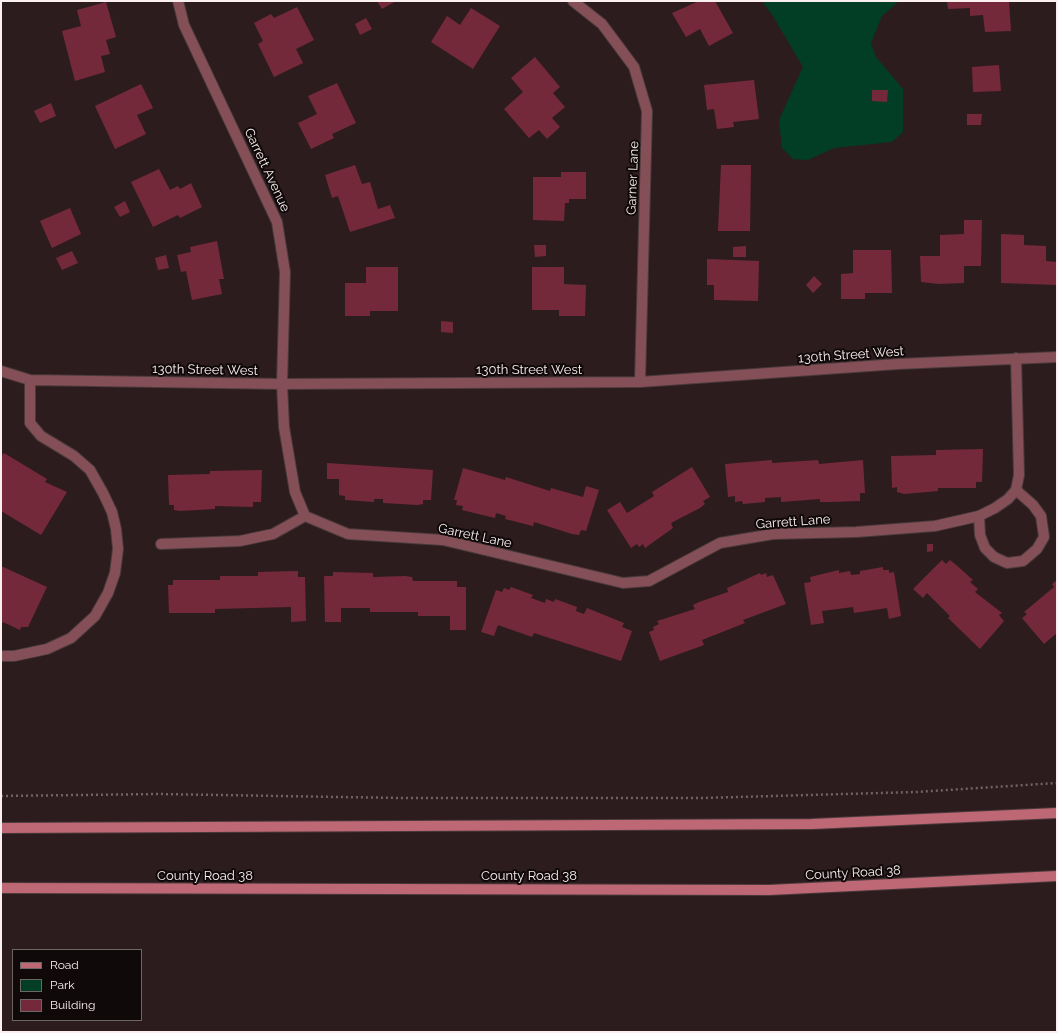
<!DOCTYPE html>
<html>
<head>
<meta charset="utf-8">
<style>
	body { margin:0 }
	#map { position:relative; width:1058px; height:1033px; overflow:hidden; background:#2d1c1e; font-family:Raleway,sans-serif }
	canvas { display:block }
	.frame { position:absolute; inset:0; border:2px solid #fbeff0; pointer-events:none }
	.legend { position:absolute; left:12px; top:949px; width:130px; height:72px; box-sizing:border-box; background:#10090a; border:1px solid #6e6566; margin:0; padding:5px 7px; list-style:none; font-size:12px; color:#fbeff0 }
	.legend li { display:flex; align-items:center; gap:8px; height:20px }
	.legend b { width:20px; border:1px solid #6e6566 }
</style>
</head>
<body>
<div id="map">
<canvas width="1058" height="1033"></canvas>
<div class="frame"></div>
<ul class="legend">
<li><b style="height:5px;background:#be6775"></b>Road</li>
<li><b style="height:11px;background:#023e26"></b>Park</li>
<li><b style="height:11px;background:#74293a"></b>Building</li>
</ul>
</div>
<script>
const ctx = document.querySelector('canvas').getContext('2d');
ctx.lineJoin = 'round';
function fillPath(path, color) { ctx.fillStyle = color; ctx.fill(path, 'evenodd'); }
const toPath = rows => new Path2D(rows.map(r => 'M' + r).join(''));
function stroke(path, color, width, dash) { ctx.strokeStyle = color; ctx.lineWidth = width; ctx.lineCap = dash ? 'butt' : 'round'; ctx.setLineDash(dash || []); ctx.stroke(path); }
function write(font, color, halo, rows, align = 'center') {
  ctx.font = font + ' Raleway,sans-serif'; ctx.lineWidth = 4; ctx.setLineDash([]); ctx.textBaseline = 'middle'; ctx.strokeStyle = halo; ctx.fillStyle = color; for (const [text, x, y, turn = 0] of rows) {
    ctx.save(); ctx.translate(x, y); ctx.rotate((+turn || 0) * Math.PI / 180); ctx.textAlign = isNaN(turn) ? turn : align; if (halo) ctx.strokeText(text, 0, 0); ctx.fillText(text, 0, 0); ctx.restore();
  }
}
fillPath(toPath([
	[762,1,899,1,882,16,871,43,876,57,903,89,903,132,892,142,834,148,808,160,793,159,782,148,779,120,803,67,773,16]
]), '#023e26');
fillPath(toPath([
	[377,1,396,1,382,9],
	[699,1,715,1,733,33,709,46,700,29,686,37,672,13],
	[947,1,1009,1,1011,31,985,32,983,15,970,16,970,8,948,9],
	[106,2,116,37,106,40,110,54,101,56,105,72,75,81,62,31,81,26,77,10],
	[297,7,314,40,296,49,303,63,274,77,258,44,263,41,254,23,271,14,274,18],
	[471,8,500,26,473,69,431,42,447,16,460,25],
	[366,18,372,29,360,35,355,24],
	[535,57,560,87,553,93,565,107,552,118,560,127,547,139,539,130,529,138,504,109,523,92,511,78],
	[999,65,1001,91,973,92,972,67],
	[754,80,759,119,733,122,734,127,717,129,714,109,707,110,704,85],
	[337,83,356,123,332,134,334,138,311,149,298,123,317,114,308,96],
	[141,84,153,108,137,115,146,134,115,149,95,106],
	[872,90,888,90,887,102,872,101],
	[51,103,56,116,40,123,34,111],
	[967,114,982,114,981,125,967,125],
	[355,165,362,184,370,182,378,209,390,205,395,218,350,232,338,196,332,198,325,175],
	[721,165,751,165,750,231,718,231],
	[159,169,170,190,178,186,180,189,191,183,202,207,180,218,178,215,153,227,131,182],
	[561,172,586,172,586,199,569,199,569,203,565,203,564,221,533,220,533,177,561,177],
	[125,201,130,212,120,217,114,207],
	[70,208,81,234,52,248,40,221],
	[964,220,982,220,981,266,964,266,964,283,939,284,921,282,920,256,940,256,940,235,964,234],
	[1001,234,1024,235,1024,245,1046,246,1046,261,1057,262,1057,285,1001,283],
	[217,241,224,279,219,279,222,294,192,300,186,271,181,272,177,255,191,252,190,247],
	[534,245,546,245,546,256,535,257],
	[746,246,746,257,733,257,733,247],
	[853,250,891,250,892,293,865,293,865,299,841,299,841,274,853,273],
	[72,251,78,263,62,270,56,258],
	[166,255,169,268,158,270,155,258],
	[707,259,759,261,758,301,714,300,714,285,707,285],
	[366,267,398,267,398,311,370,311,370,316,345,316,345,283,366,283],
	[532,267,564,267,564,284,586,285,585,316,559,316,559,310,532,310],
	[814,276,822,284,813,293,806,285],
	[441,321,453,322,453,333,441,332],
	[983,449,982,482,976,482,976,488,938,488,938,491,904,494,897,492,897,487,892,488,891,456,936,455,936,450],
	[4,453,47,479,45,482,67,492,41,535,1,511,1,456],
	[772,460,772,463,818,460,819,464,863,460,865,493,860,493,860,501,831,502,820,502,820,499,781,502,781,497,765,498,765,502,743,504,742,501,735,502,735,496,728,497,725,464],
	[327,463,433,470,431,500,423,500,423,504,418,505,383,503,383,499,374,499,374,502,345,500,345,496,339,495,339,479,327,479],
	[692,467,710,497,703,501,705,504,700,508,671,523,673,528,645,548,643,544,639,547,637,544,631,548,607,510,620,502,627,513,654,496,652,492],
	[463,468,505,480,506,477,550,491,551,488,583,497,586,486,599,490,586,531,581,530,579,535,572,534,534,522,533,526,505,519,506,516,496,513,495,518,462,510,463,506,456,505,457,500,454,500],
	[262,470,261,502,253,502,253,507,215,506,215,509,180,511,174,510,174,505,169,505,168,475,210,474,210,471],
	[927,544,933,544,933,551,927,552],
	[942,560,946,564,950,560,955,564,973,580,970,582,978,589,975,592,1002,613,999,615,1004,621,980,649,948,618,950,616,927,593,923,598,913,589],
	[1,566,47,587,28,627,21,627,20,630,3,622,1,625],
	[883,567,883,570,889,570,889,573,894,572,901,616,889,619,887,608,854,613,853,607,822,611,824,623,811,625,804,583,811,582,810,577,839,570,839,573,850,571,851,575,860,574,860,571],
	[298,571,298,577,305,577,306,621,291,622,291,607,215,609,215,613,169,613,168,585,173,585,173,580,220,580,220,576,258,576,258,572],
	[333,572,373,573,373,577,405,576,412,577,413,581,457,581,457,587,466,587,466,630,450,630,450,616,418,616,418,612,370,612,370,608,341,608,341,622,325,622,324,576,333,576],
	[760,573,761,575,766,573,767,577,773,575,786,604,743,620,745,623,702,640,704,645,660,661,649,632,654,630,653,627,659,624,657,621,695,609,693,605,699,602,728,592,727,588],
	[1057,580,1057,633,1044,644,1022,618,1027,614,1024,612,1054,587,1052,584],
	[511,587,533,595,531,598,545,603,546,599,554,602,555,599,577,607,576,611,584,614,587,608,624,623,622,627,632,631,621,661,534,633,532,637,498,625,494,636,481,632,496,590,502,592,504,588,509,590]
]), '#74293a');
const service = toPath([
	[979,516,980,535,985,548,994,557,1007,563,1023,561,1037,549,1044,537,1041,516,1033,505,1016,490]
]);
const minor = toPath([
	[178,1,184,25,277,222,285,272,282,384,284,427,295,492,305,516],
	[573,1,602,24,634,67,647,111,640,382],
	[1,371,30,380,282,384,640,382,898,364,1057,357],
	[305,516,348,534,443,540,623,583,649,581,720,543,773,534,856,532,935,526,979,516,995,508,1008,499,1016,490,1019,475,1016,358],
	[161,544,240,541,273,534,305,516],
	[1,656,14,656,47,649,71,638,95,616,108,593,115,573,118,549,116,529,112,512,103,493,90,470,74,456,41,436,30,423,30,380]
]);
const secondary = toPath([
	[1,828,812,824,1057,813],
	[1,888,769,890,1057,876]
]);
stroke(service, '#4a3a3b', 12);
stroke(minor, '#4a3a3b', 12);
stroke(secondary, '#4a3a3b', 12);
stroke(toPath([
	[1,796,158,794,401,798,702,798,916,792,1057,783]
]), '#716263', 2.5, [2, 3]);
stroke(service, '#854f57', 10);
stroke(minor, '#854f57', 10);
stroke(secondary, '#be6775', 10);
write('13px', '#fbeff0', '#10090a', [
	["Garrett Avenue",267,170,65],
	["Garner Lane",633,178,-88],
	["130th Street West",851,355,-4],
	["130th Street West",205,370,1],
	["130th Street West",529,370],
	["Garrett Lane",793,522,-4],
	["Garrett Lane",475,536,12],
	["County Road 38",853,873,-3],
	["County Road 38",205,876],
	["County Road 38",529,876]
]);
</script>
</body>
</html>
